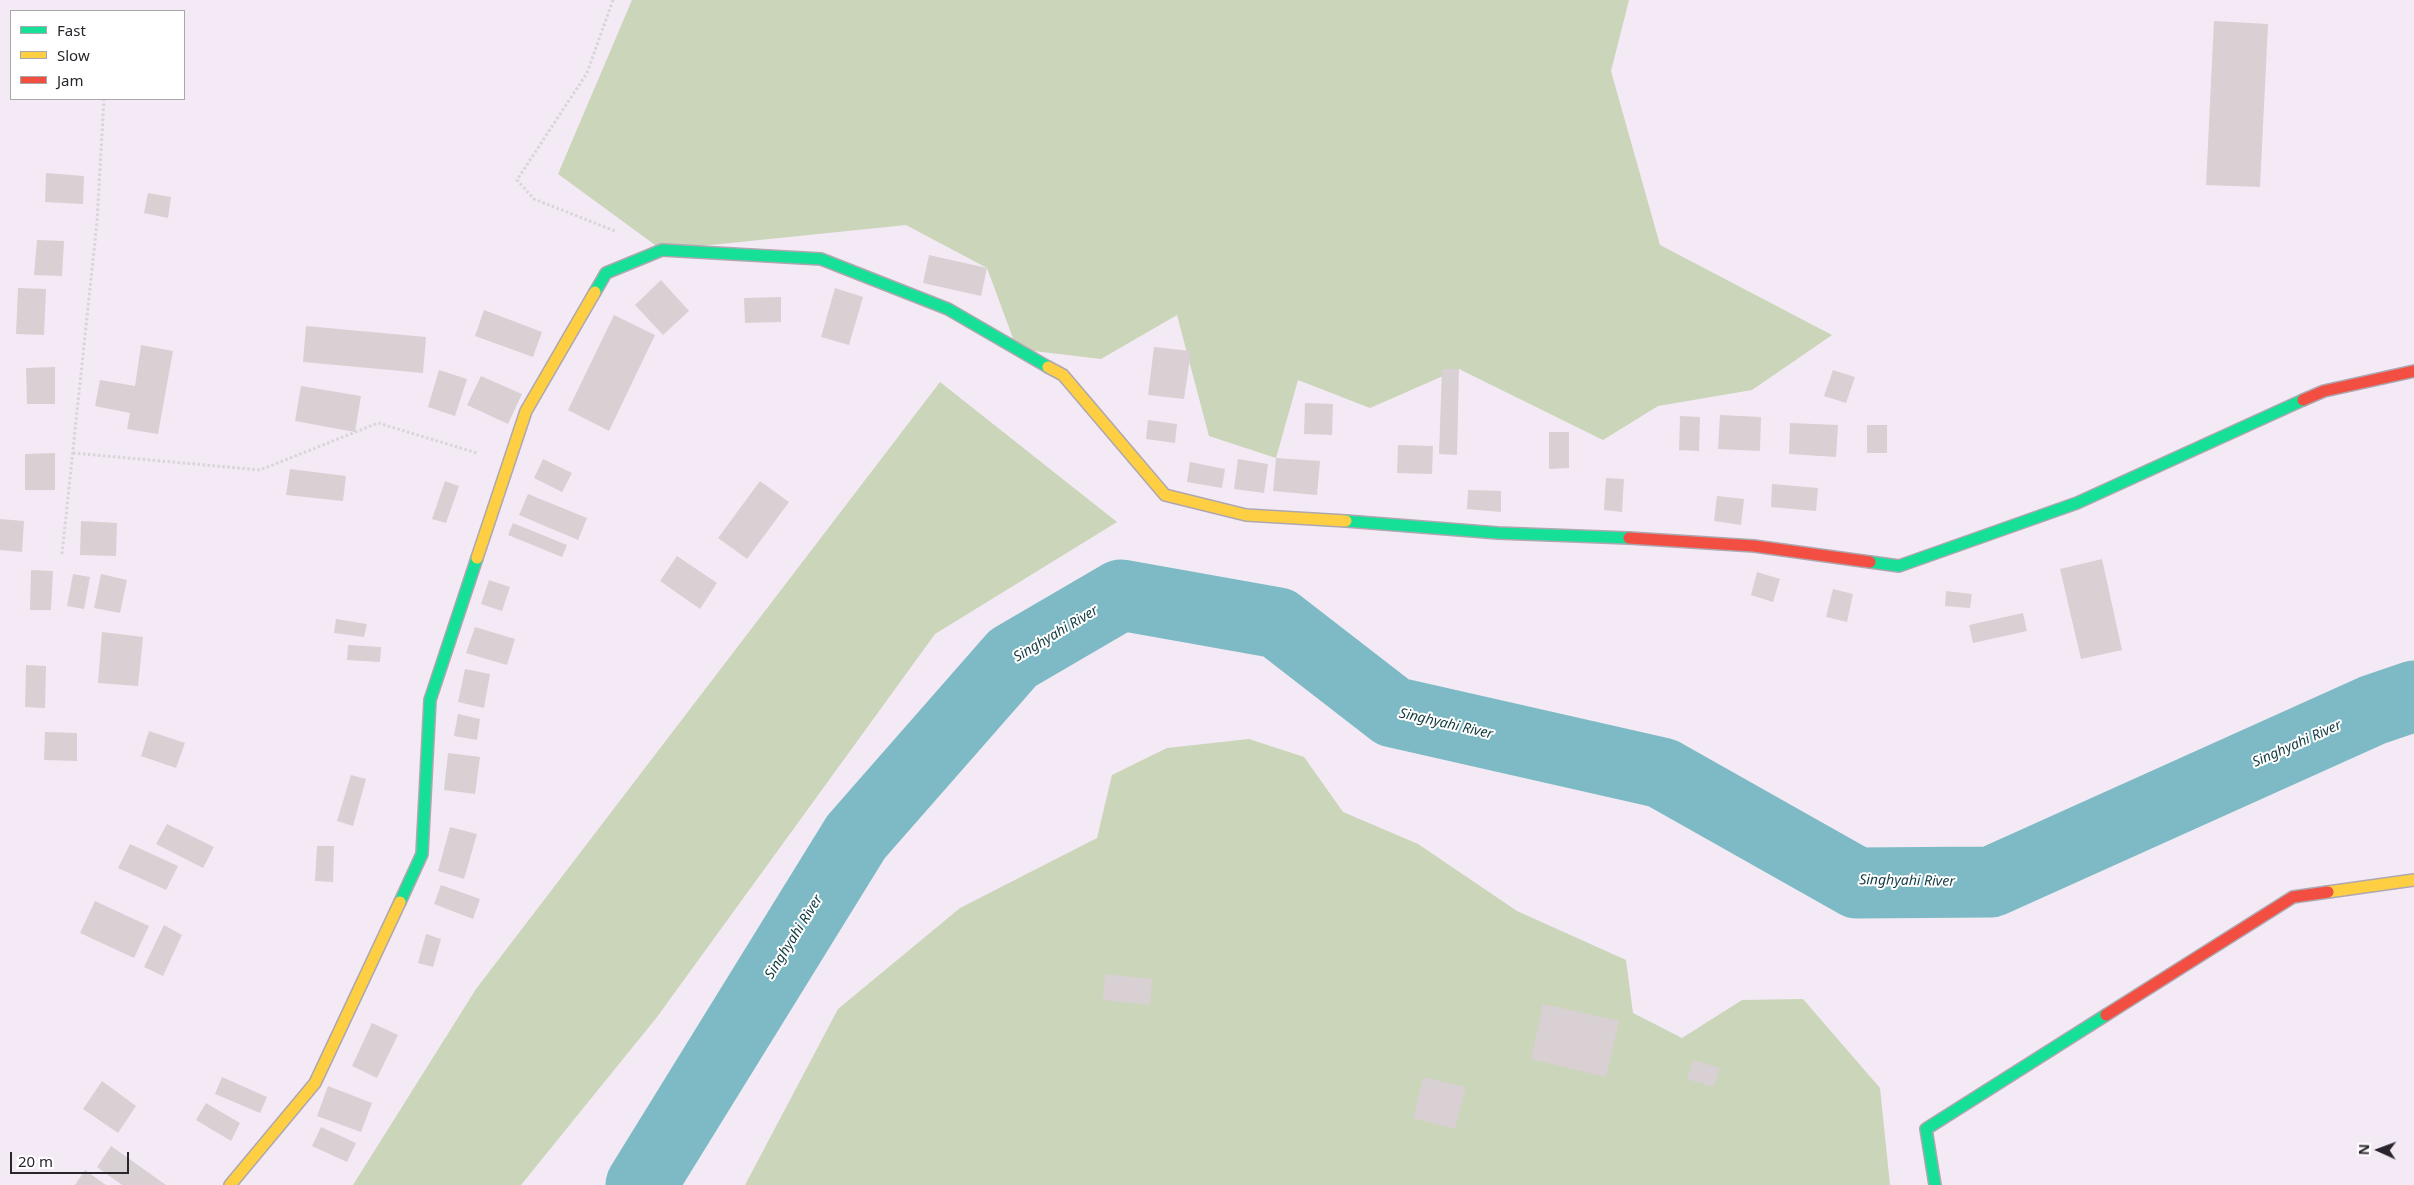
<!DOCTYPE html>
<html>
<head>
<meta charset="utf-8">
<style>
	body { margin:0 }
	#map { position:relative; width:2414px; height:1185px; overflow:hidden; background:#f3eaf5; font-family:"Noto Sans",sans-serif }
	canvas { display:block }
	.legend { position:absolute; left:10px; top:10px; width:175px; height:90px; box-sizing:border-box; background:#fff; border:1px solid #aaa7ab; margin:0; padding:6px 9px; list-style:none; font-size:15px; color:#2a242c }
	.legend li { display:flex; align-items:center; gap:10px; height:25px }
	.legend b { width:25px; border:1px solid #aaa7ab }
	.north { position:absolute; left:2354px; top:1125px; width:50px; height:50px; -webkit-text-stroke:4px #fff; paint-order:stroke; rotate:272deg; font-size:14px; font-weight:700; line-height:20px; text-align:center; color:#2a242c }
	.north::after { content:''; display:block; margin:auto; width:18px; height:22px; background:#2a242c; clip-path:polygon(50% 0,100% 100%,50% 72%,0 100%) }
	.scale { position:absolute; left:10px; top:1152px; width:119px; height:22px; box-sizing:border-box; border:2px solid #2a242c; border-top:0; padding-left:6px; font-size:15px; line-height:18px; white-space:nowrap; color:#2a242c; -webkit-text-stroke:4px #fff; paint-order:stroke }
</style>
</head>
<body>
<div id="map">
<canvas width="2414" height="1185"></canvas>
<ul class="legend">
<li><b style="height:6px;background:#16e098"></b>Fast</li>
<li><b style="height:6px;background:#ffcf43"></b>Slow</li>
<li><b style="height:6px;background:#f24e42"></b>Jam</li>
</ul>
<div class="north">N</div>
<div class="scale">20 m</div>
</div>
<script>
const ctx = document.querySelector('canvas').getContext('2d');
ctx.lineJoin = 'round';
function fillPath(path, color) { ctx.fillStyle = color; ctx.fill(path, 'evenodd'); }
const toPath = rows => new Path2D(rows.map(r => 'M' + r).join(''));
function stroke(path, color, width, dash) { ctx.strokeStyle = color; ctx.lineWidth = width; ctx.lineCap = dash ? 'butt' : 'round'; ctx.setLineDash(dash || []); ctx.stroke(path); }
function write(font, color, halo, rows, align = 'center') {
  ctx.font = font + ' "Noto Sans",sans-serif'; ctx.lineWidth = 4; ctx.setLineDash([]); ctx.textBaseline = 'middle'; ctx.strokeStyle = halo; ctx.fillStyle = color; for (const [text, x, y, turn = 0] of rows) {
    ctx.save(); ctx.translate(x, y); ctx.rotate((+turn || 0) * Math.PI / 180); ctx.textAlign = isNaN(turn) ? turn : align; if (halo) ctx.strokeText(text, 0, 0); ctx.fillText(text, 0, 0); ctx.restore();
  }
}
fillPath(toPath([
	[632,0,1629,0,1611,71,1660,245,1832,335,1752,390,1658,406,1603,440,1459,369,1370,408,1298,380,1276,458,1209,436,1177,315,1101,359,1017,349,987,268,906,225,662,250,558,174],
	[940,382,1117,522,935,634,657,1017,521,1185,353,1185,476,989],
	[1249,739,1304,757,1343,812,1418,844,1517,911,1626,960,1633,1013,1682,1038,1742,1000,1803,999,1880,1088,1890,1185,745,1185,838,1009,960,908,1097,838,1112,775,1167,748]
]), '#cad5b9');
stroke(toPath([
	[641,1185,856,837,1013,658,1121,595,1278,623,1393,712,1662,773,1857,883,1991,882,2373,710,2414,696]
]), '#7dbac5', 71);
fillPath(toPath([
	[2214,21,2268,24,2260,187,2206,185],
	[46,173,84,176,83,204,45,202],
	[148,193,171,197,168,218,144,213],
	[37,240,64,241,62,276,34,275],
	[929,255,987,268,981,296,923,283],
	[661,280,689,311,663,335,635,305],
	[18,288,46,289,44,335,16,334],
	[835,288,863,297,849,345,821,337],
	[781,297,781,322,745,323,744,298],
	[484,310,542,332,533,357,475,336],
	[614,315,655,335,609,431,568,410],
	[306,326,426,337,423,373,303,362],
	[141,345,173,351,158,434,127,429,130,413,95,406,100,380,135,386],
	[1154,347,1191,351,1184,399,1148,395],
	[55,367,55,404,27,404,26,368],
	[1442,369,1459,369,1457,455,1439,454],
	[439,370,467,379,455,416,428,407],
	[1833,370,1855,377,1846,403,1824,396],
	[481,376,522,394,508,424,467,405],
	[301,386,361,396,355,432,295,421],
	[1305,403,1333,404,1332,435,1304,434],
	[1720,415,1761,417,1760,451,1718,449],
	[1680,416,1700,417,1699,451,1679,450],
	[1148,420,1177,424,1175,443,1146,439],
	[1790,423,1838,425,1836,457,1789,454],
	[1867,425,1887,425,1887,453,1867,453],
	[1549,432,1569,432,1569,468,1549,469],
	[1398,445,1433,446,1432,474,1397,473],
	[55,453,55,490,25,490,25,454],
	[1276,458,1320,461,1317,495,1273,491],
	[543,459,572,473,562,492,534,478],
	[1238,459,1268,464,1264,493,1234,489],
	[1190,462,1225,469,1222,488,1187,482],
	[290,469,346,476,343,501,286,495],
	[1606,478,1624,479,1622,512,1604,510],
	[445,481,459,486,446,523,432,519],
	[760,481,789,502,747,559,718,538],
	[1772,484,1818,488,1816,511,1771,507],
	[1468,490,1501,491,1501,512,1467,509],
	[528,494,587,518,578,540,519,515],
	[1717,496,1744,499,1741,525,1714,521],
	[0,519,24,521,22,552,0,550],
	[81,521,117,523,116,556,80,555],
	[513,523,567,545,562,557,508,535],
	[677,556,717,583,700,609,660,581],
	[2102,559,2122,650,2081,659,2060,569],
	[31,570,53,571,51,610,30,610],
	[1757,572,1780,579,1773,602,1751,595],
	[73,574,90,577,84,609,67,606],
	[101,574,127,580,120,613,94,608],
	[489,580,510,587,502,611,481,604],
	[1833,589,1853,594,1847,622,1826,617],
	[1946,591,1972,594,1970,608,1945,606],
	[2023,613,2027,631,1973,643,1969,625],
	[336,619,367,624,364,637,334,633],
	[475,627,515,639,507,665,466,653],
	[102,632,143,637,138,686,98,683],
	[348,645,381,647,380,662,347,660],
	[26,665,46,666,45,708,25,707],
	[465,669,490,674,484,708,458,702],
	[458,714,480,719,477,740,454,736],
	[149,731,185,743,176,768,141,756],
	[45,732,77,733,77,761,44,760],
	[448,753,480,757,475,794,444,790],
	[351,775,366,779,353,826,337,821],
	[167,824,214,847,203,868,156,844],
	[450,827,477,834,464,879,438,871],
	[130,844,178,866,166,890,118,868],
	[317,846,334,846,333,882,315,881],
	[441,885,480,899,473,919,434,904],
	[95,901,149,926,134,958,80,933],
	[164,925,182,935,163,976,144,967],
	[426,934,441,939,433,967,418,963],
	[1105,974,1152,979,1150,1005,1103,1000],
	[1543,1004,1619,1021,1606,1077,1531,1059],
	[372,1023,398,1035,377,1078,352,1066],
	[1693,1060,1720,1068,1714,1087,1687,1079],
	[222,1077,267,1097,260,1113,215,1094],
	[1423,1077,1466,1087,1455,1129,1413,1118],
	[102,1081,136,1106,118,1133,83,1109],
	[328,1086,372,1103,361,1132,317,1116],
	[206,1103,240,1123,231,1141,196,1120],
	[321,1127,356,1143,347,1162,312,1146],
	[111,1146,166,1185,122,1185,97,1167],
	[85,1170,106,1185,75,1185]
]), '#d9d0d4');
const fast = toPath([
	[595,292,606,273,662,250,821,259,948,309,1048,367],
	[1346,521,1498,533,1629,538],
	[1870,562,1899,566,2077,503,2303,400],
	[400,902,422,854,430,700,477,558],
	[1935,1185,1926,1129,2106,1015]
]);
const slow = toPath([
	[1048,367,1063,375,1165,495,1246,515,1346,521],
	[477,558,526,411,595,292],
	[2328,892,2414,880],
	[230,1185,315,1083,400,902]
]);
const jam = toPath([
	[2303,400,2324,391,2414,371],
	[1629,538,1754,546,1870,562],
	[2106,1015,2293,897,2328,892]
]);
stroke(fast, '#aea7b0', 14);
stroke(slow, '#aea7b0', 14);
stroke(jam, '#aea7b0', 14);
stroke(toPath([
	[613,0,587,73,517,180,534,199,615,231],
	[73,453,260,470,378,423,477,453],
	[62,554,97,222,104,99]
]), '#d8d5d8', 3, [2.5, 2.5]);
stroke(fast, '#16e098', 11);
stroke(slow, '#ffcf43', 11);
stroke(jam, '#f24e42', 11);
write('italic 14px', '#123c41', '#fff', [
	["Singhyahi River",1056,634,-31],
	["Singhyahi River",1446,724,13],
	["Singhyahi River",2297,744,-24],
	["Singhyahi River",1907,881,1],
	["Singhyahi River",794,937,-58]
]);
</script>
</body>
</html>
